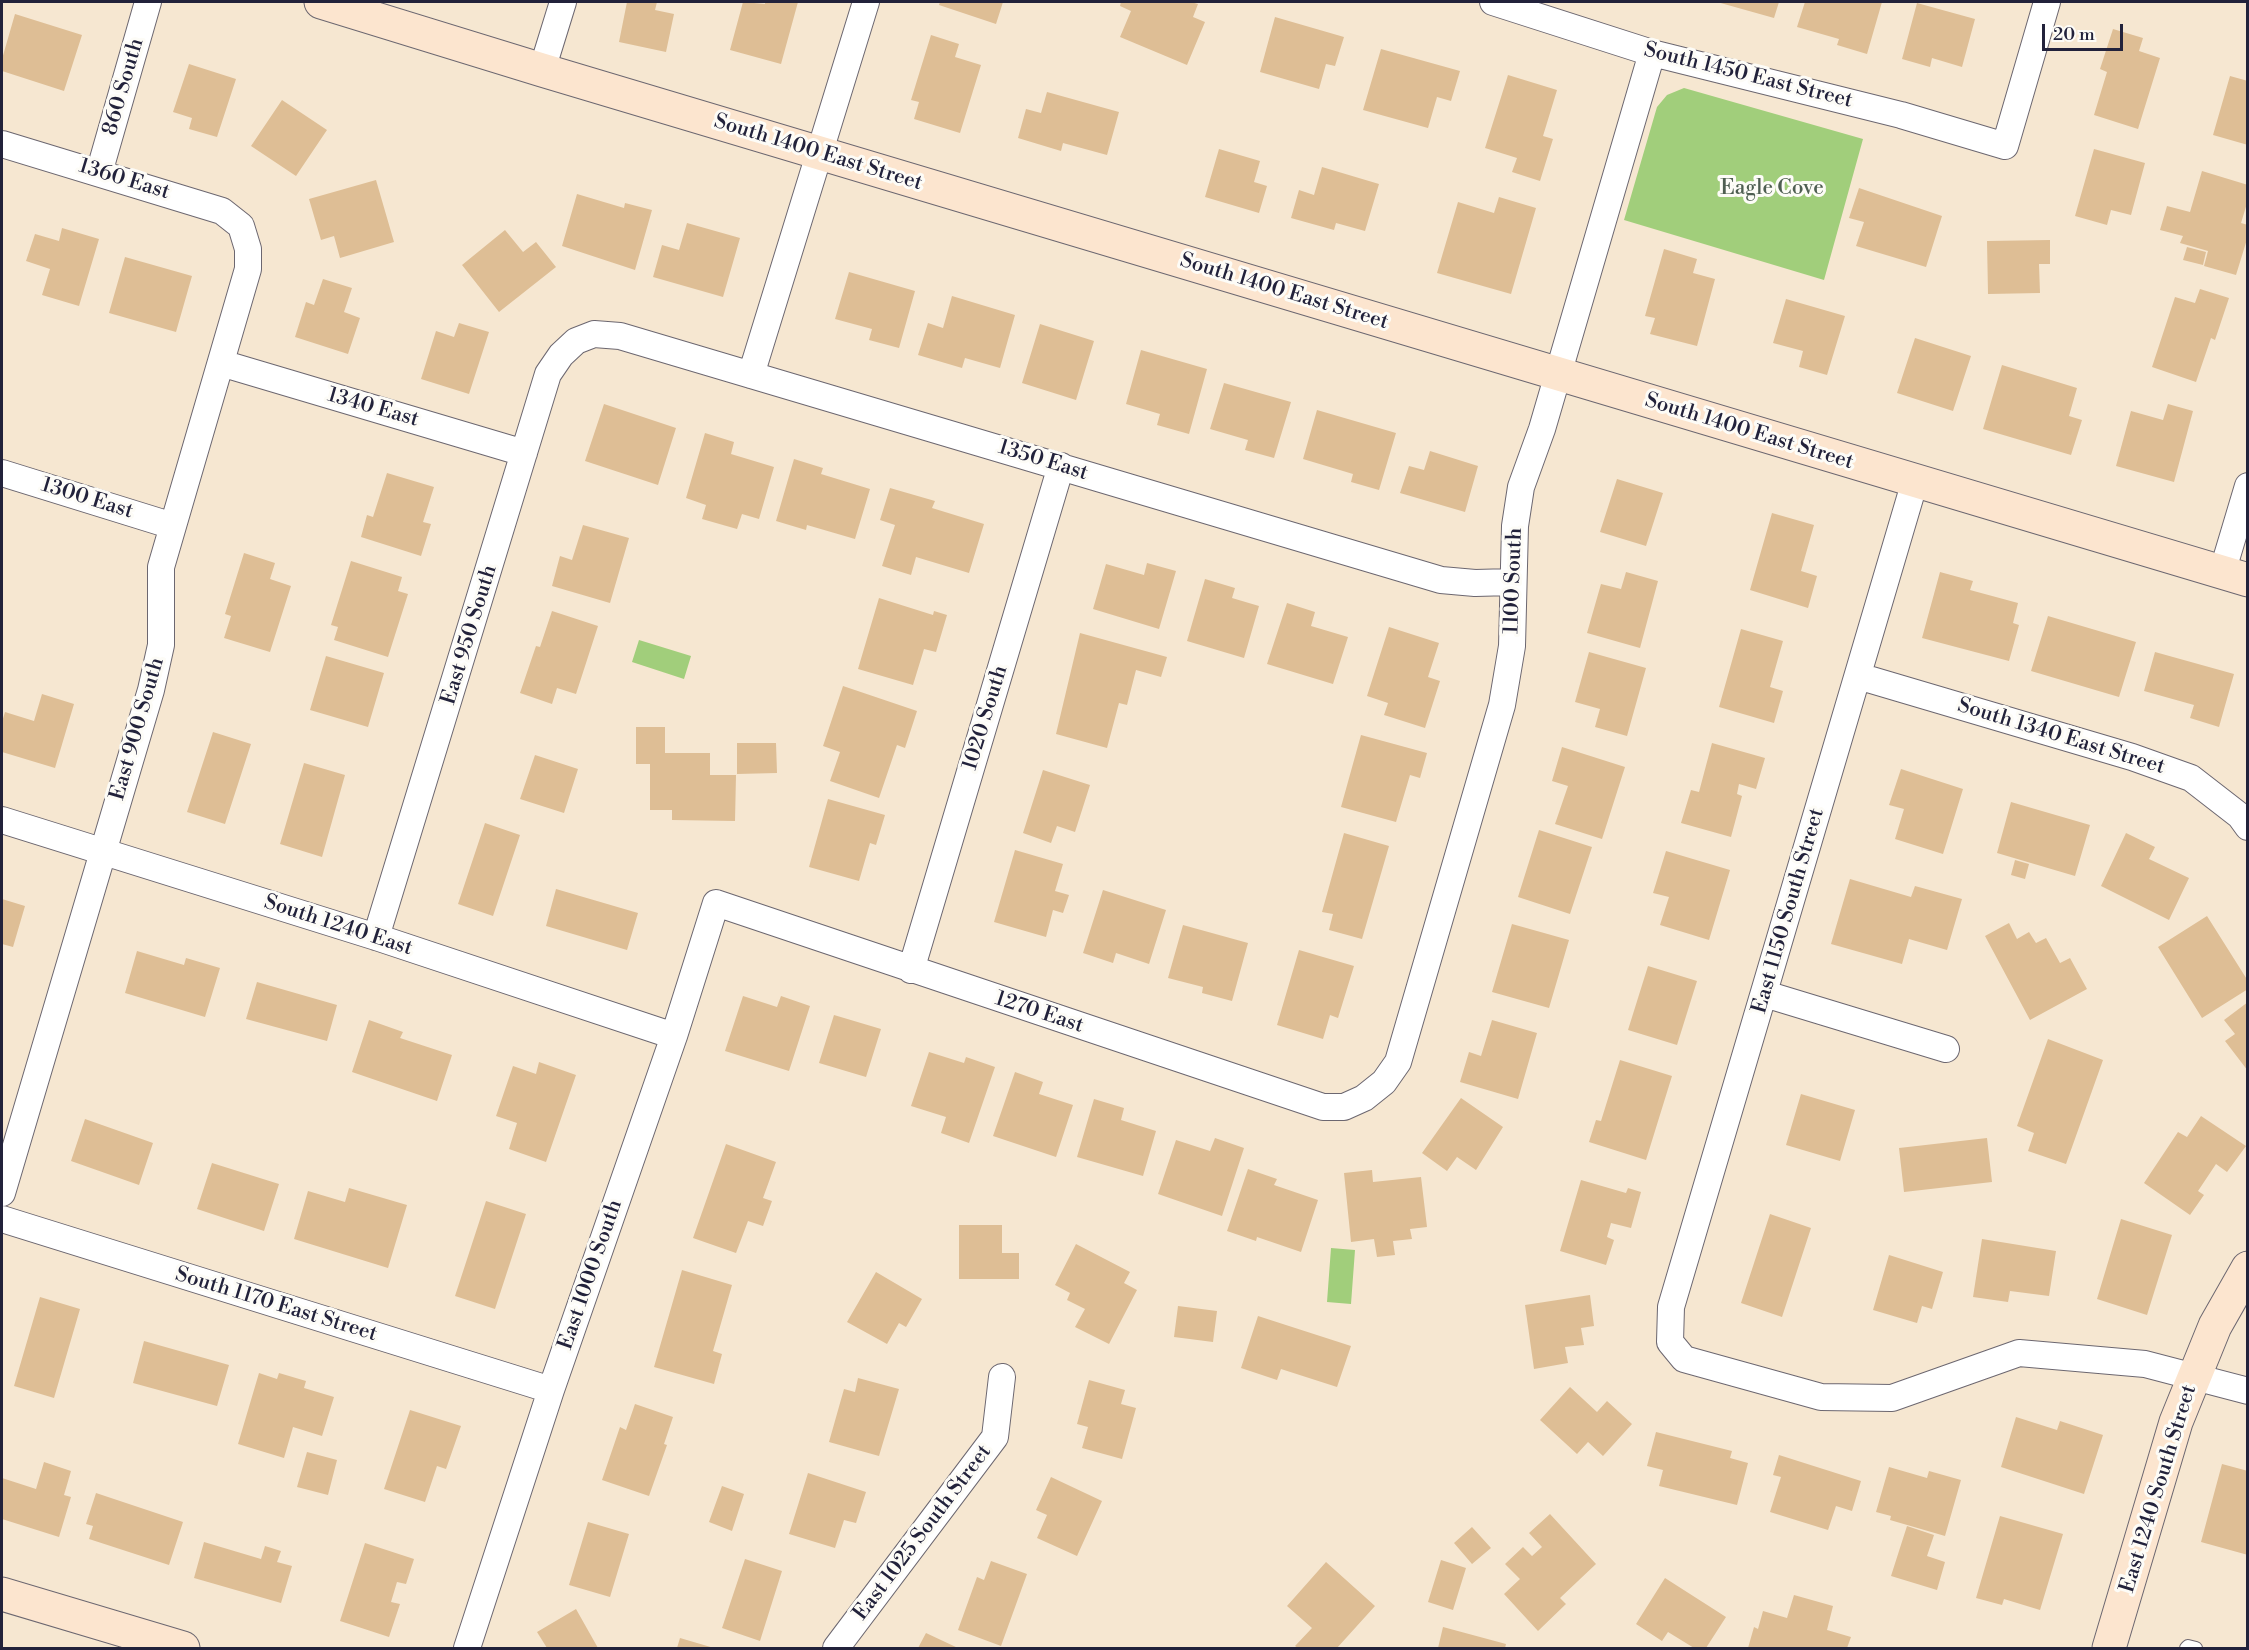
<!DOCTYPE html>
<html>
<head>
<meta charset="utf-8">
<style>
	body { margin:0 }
	#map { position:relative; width:2249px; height:1650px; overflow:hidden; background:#f6e7d1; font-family:"Libre Bodoni",serif }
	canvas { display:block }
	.frame { position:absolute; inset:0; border:3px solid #22223b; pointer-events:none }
	.scale { position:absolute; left:2042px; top:24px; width:81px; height:27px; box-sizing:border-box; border:3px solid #22223b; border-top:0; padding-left:8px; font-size:18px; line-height:21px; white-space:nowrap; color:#22223b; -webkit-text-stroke:4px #fdfcf7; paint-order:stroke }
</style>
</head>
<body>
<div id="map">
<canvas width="2249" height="1650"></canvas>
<div class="frame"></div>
<div class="scale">20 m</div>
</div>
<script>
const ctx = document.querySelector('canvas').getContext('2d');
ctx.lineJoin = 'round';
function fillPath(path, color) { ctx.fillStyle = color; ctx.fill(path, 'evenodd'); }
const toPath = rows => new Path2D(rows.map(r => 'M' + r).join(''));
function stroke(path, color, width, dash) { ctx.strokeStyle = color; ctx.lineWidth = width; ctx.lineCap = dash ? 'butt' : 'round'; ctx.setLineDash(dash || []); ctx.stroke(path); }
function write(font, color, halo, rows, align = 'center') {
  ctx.font = font + ' "Libre Bodoni",serif'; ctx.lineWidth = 6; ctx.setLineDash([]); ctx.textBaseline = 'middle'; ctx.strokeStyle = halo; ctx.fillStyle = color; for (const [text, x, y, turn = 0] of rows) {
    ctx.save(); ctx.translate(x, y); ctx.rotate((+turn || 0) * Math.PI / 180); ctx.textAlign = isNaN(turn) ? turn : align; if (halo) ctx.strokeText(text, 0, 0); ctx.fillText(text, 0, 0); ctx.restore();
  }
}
fillPath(toPath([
	[1684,88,1863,139,1824,280,1624,220,1657,107,1667,95],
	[639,640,691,656,684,679,632,662],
	[1331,1248,1355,1250,1351,1304,1327,1302]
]), '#a1ce7b');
fillPath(toPath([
	[627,2,657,2,655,10,674,14,666,52,619,42],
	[743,2,765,4,765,2,798,2,781,64,730,50],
	[940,2,1003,2,996,24,939,5],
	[1121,2,1191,2,1198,4,1193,17,1205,22,1187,65,1120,37,1131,11,1120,6],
	[1717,2,1779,2,1774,18],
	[1805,2,1882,2,1867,54,1837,45,1839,39,1797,27],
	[1917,3,1975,19,1962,67,1932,58,1930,67,1902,59],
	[15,14,82,35,64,91,2,71,2,59],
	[1275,17,1344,37,1335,66,1326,64,1319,89,1260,72],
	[2113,29,2143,38,2139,51,2160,58,2138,129,2094,115,2107,72,2100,69],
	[931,35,959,44,955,57,981,65,960,133,914,119,919,102,911,100],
	[1381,49,1460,71,1451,101,1437,97,1428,128,1363,110],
	[189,64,236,79,217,137,189,129,192,118,173,112],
	[1508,75,1557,90,1543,136,1553,139,1540,181,1512,172,1517,158,1485,148],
	[2230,76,2248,81,2248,145,2213,135],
	[1047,92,1119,112,1107,155,1063,143,1061,151,1018,138,1026,109,1041,113],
	[282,100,327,130,296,176,251,146],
	[1219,149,1260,161,1254,182,1267,186,1259,213,1205,197],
	[2094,149,2145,163,2131,215,2111,210,2107,225,2075,216],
	[1322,167,1379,184,1365,231,1336,223,1334,230,1291,218,1299,190,1314,195],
	[2202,171,2248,185,2248,200,2241,223,2248,225,2248,236,2236,275,2204,266,2208,251,2180,243,2183,236,2160,230,2167,206,2190,212],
	[376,180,394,242,340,258,334,236,321,240,309,199],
	[1859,188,1942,216,1926,267,1856,246,1864,222,1849,218],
	[577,194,624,208,625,203,652,210,635,270,562,246],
	[1499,197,1536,208,1511,294,1437,273,1458,202,1494,213],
	[687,223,740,238,723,297,653,277,662,245,679,250],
	[62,228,99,239,79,306,42,295,50,269,26,261,35,234,59,241],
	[505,230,523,252,536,242,556,267,499,312,462,265],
	[2050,240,2050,264,2039,264,2040,293,1988,294,1987,241],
	[2187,247,2206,252,2203,265,2183,260],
	[1664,249,1697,259,1693,273,1715,279,1697,346,1650,334,1655,318,1645,316],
	[125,257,192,276,176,332,109,313],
	[849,272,915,291,899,348,869,340,872,329,835,319],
	[323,279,352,288,344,312,360,318,348,354,295,337,306,302,314,305],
	[2200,289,2229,298,2215,340,2211,338,2196,382,2152,367,2175,297,2195,303],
	[952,296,1015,315,1000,368,965,358,962,368,918,355,928,323,943,328],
	[1786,299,1845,316,1827,375,1799,367,1803,351,1773,343],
	[459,323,489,332,469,394,421,379,436,331,454,337],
	[1040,324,1094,341,1076,400,1022,383],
	[1915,338,1971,356,1953,411,1897,393],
	[1141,350,1207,369,1189,434,1157,425,1160,414,1126,404],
	[2002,365,2077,388,2069,416,2082,420,2071,455,1983,429],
	[1224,383,1291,402,1274,458,1245,450,1248,440,1210,429],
	[604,404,676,428,658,485,585,461],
	[2168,404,2193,411,2174,482,2116,466,2131,411,2163,420],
	[1317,410,1396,433,1379,490,1351,482,1353,474,1303,459],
	[705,433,734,442,731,454,774,467,759,519,742,514,737,529,702,519,706,505,686,498],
	[1430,451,1478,466,1465,512,1400,493,1409,466,1424,470],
	[794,459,823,468,821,474,870,489,855,539,807,525,806,530,776,521],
	[387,473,434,487,423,522,431,524,421,556,361,537,367,515,373,517],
	[1617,479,1663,493,1646,546,1600,532],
	[890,488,935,501,932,508,984,524,969,573,916,557,911,575,882,566,895,525,880,520],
	[1772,513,1814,525,1801,571,1817,576,1808,608,1750,590],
	[583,525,629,538,610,603,552,586,560,556,572,560],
	[244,553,275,563,270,579,291,586,270,652,224,638,231,616,225,614],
	[351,561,402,577,398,591,408,594,388,657,334,640,338,627,331,625],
	[1147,563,1176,571,1159,629,1093,609,1106,564,1144,575],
	[1626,572,1658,581,1640,648,1587,633,1601,584,1621,589],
	[1940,572,1973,581,1970,590,2018,603,2013,623,2019,625,2009,661,1922,638],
	[1205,579,1235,588,1232,598,1259,606,1244,658,1187,641],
	[879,598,933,615,934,611,947,615,936,652,924,649,913,685,858,669],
	[1287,603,1315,612,1311,626,1348,637,1333,684,1267,664],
	[552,611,598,626,576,694,557,688,552,704,520,693,536,646,540,647],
	[2048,616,2136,642,2119,697,2031,671],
	[1389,627,1439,643,1428,677,1440,681,1425,728,1384,715,1388,703,1367,696],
	[1741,629,1783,641,1770,687,1783,691,1774,723,1719,707],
	[1080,633,1167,657,1161,677,1136,670,1127,705,1119,703,1107,748,1056,734],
	[1589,652,1646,668,1627,736,1595,727,1600,709,1575,702],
	[2155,652,2234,674,2219,727,2190,718,2194,705,2144,691],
	[326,656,384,673,368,727,310,710],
	[843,686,917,711,905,748,897,745,879,798,830,781,840,752,823,746],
	[42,694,74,704,55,768,2,752,2,722,5,712,34,721],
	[636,727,665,727,665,753,710,753,710,775,736,775,735,821,672,820,672,810,650,810,650,764,636,764],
	[213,732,251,744,225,824,187,812],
	[1361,735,1427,753,1420,778,1410,775,1396,822,1341,807],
	[737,743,776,743,777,773,737,774],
	[1712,743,1765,758,1756,789,1739,784,1737,794,1742,796,1731,837,1681,823,1691,790,1699,792],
	[1562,747,1625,767,1602,839,1555,824,1568,786,1552,781],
	[535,755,578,769,564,813,520,799],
	[304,763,345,775,322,857,280,844],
	[1901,769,1963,789,1943,854,1895,839,1904,809,1889,805],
	[1043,770,1090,785,1075,832,1057,826,1051,843,1023,833],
	[828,799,885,815,876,845,870,843,859,881,809,867],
	[2011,802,2090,825,2075,876,1997,853],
	[485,823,520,835,493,916,458,904],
	[1539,830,1592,847,1570,914,1518,897],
	[1344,833,1389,846,1362,939,1329,930,1333,914,1322,912],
	[2126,833,2155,847,2149,859,2189,878,2169,920,2101,886],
	[1015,850,1063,864,1055,891,1069,895,1063,913,1053,910,1046,937,994,922],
	[1666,851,1730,870,1709,940,1660,925,1669,897,1653,893],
	[2015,860,2029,864,2025,879,2011,875],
	[1850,879,1911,897,1915,886,1962,899,1947,950,1909,939,1902,964,1831,944],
	[556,889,638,913,627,950,546,926],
	[1103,890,1166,910,1149,964,1116,953,1113,963,1083,953],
	[2,899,25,906,13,947,2,944],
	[2207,916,2248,981,2248,989,2202,1018,2158,947],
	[2009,923,2017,939,2029,932,2036,943,2046,938,2060,963,2070,958,2087,989,2030,1020,1985,936],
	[1512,924,1569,940,1549,1008,1492,992],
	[1183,925,1248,943,1232,1001,1202,993,1203,987,1168,978],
	[1299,950,1354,966,1338,1018,1330,1015,1323,1039,1277,1025],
	[137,951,184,965,186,958,220,968,205,1017,125,993],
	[1648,966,1697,981,1677,1045,1628,1030],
	[257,982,337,1005,327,1041,246,1019],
	[743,996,777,1007,781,996,810,1006,789,1071,725,1051],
	[2248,1002,2248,1071,2225,1041,2235,1034,2224,1020],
	[834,1015,881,1029,866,1077,819,1063],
	[369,1020,403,1032,400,1038,452,1055,437,1101,352,1072],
	[1492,1020,1537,1033,1518,1099,1460,1082,1469,1052,1481,1056],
	[2048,1039,2103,1060,2066,1164,2028,1151,2034,1133,2017,1126],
	[929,1052,964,1063,966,1057,995,1067,969,1143,941,1133,946,1117,911,1106],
	[1620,1060,1672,1076,1646,1160,1589,1142,1596,1120,1601,1121],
	[539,1062,576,1075,546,1162,509,1149,517,1123,496,1116,513,1066,536,1074],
	[1015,1072,1043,1082,1039,1094,1073,1105,1056,1157,993,1136],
	[1801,1094,1855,1110,1840,1161,1786,1145],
	[1461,1098,1503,1127,1476,1170,1457,1157,1447,1171,1422,1153],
	[1094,1099,1124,1108,1121,1120,1156,1131,1143,1176,1077,1157],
	[2201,1116,2246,1146,2227,1172,2216,1164,2198,1191,2204,1195,2190,1215,2144,1183,2178,1132,2187,1137],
	[85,1119,153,1143,139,1185,71,1161],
	[1215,1138,1244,1148,1222,1216,1158,1194,1176,1140,1210,1151],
	[1987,1138,1992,1182,1904,1192,1899,1148],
	[726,1144,776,1162,763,1198,772,1201,763,1226,748,1221,736,1253,693,1238],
	[212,1163,279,1184,264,1231,197,1209],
	[1248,1169,1277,1179,1274,1185,1318,1200,1301,1252,1257,1237,1256,1241,1227,1231],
	[1372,1170,1373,1182,1421,1177,1427,1227,1410,1229,1412,1239,1393,1241,1395,1255,1377,1257,1374,1239,1351,1242,1344,1173],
	[1581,1180,1626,1193,1628,1188,1641,1192,1631,1228,1611,1223,1607,1237,1614,1240,1606,1265,1560,1251],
	[349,1188,407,1205,388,1268,294,1239,308,1191,345,1202],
	[486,1201,526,1214,495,1309,455,1296],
	[1770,1214,1811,1228,1782,1317,1741,1303],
	[2121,1219,2172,1235,2147,1315,2097,1299],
	[959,1225,1002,1225,1002,1253,1019,1253,1019,1279,959,1279],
	[1982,1239,2056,1251,2049,1296,2010,1291,2008,1302,1973,1297],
	[1076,1244,1130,1272,1124,1283,1137,1290,1109,1344,1075,1327,1085,1309,1067,1300,1070,1293,1055,1285],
	[1889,1255,1943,1272,1932,1309,1922,1306,1917,1323,1873,1310],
	[682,1270,732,1285,713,1351,722,1354,714,1384,654,1367],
	[876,1272,922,1299,906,1327,899,1323,887,1344,847,1322],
	[1590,1295,1594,1326,1581,1328,1584,1345,1565,1347,1568,1363,1534,1369,1525,1305],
	[40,1297,80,1309,54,1398,14,1386],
	[1178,1306,1217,1311,1213,1342,1174,1337],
	[1258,1316,1351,1346,1337,1387,1281,1369,1277,1380,1241,1368],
	[144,1341,229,1365,217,1406,133,1383],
	[259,1373,277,1379,279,1373,306,1381,304,1388,334,1397,322,1436,293,1427,284,1458,238,1444],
	[858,1378,899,1389,879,1456,829,1442,844,1389,855,1392],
	[1089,1380,1125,1390,1121,1404,1136,1408,1122,1459,1082,1448,1088,1427,1077,1424],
	[1570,1387,1597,1412,1607,1401,1632,1424,1603,1456,1588,1442,1577,1454,1540,1420],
	[635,1404,673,1417,664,1444,667,1445,649,1496,602,1480,620,1427,626,1430],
	[410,1410,461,1426,446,1469,437,1466,425,1502,384,1489],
	[2016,1417,2057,1430,2060,1421,2103,1435,2084,1494,2001,1467],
	[1656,1432,1732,1451,1730,1458,1748,1463,1737,1505,1659,1486,1663,1470,1647,1466],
	[307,1452,337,1460,328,1495,297,1487],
	[1779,1455,1861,1481,1852,1511,1836,1506,1828,1530,1770,1512,1781,1477,1773,1475],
	[44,1462,71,1471,64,1495,71,1497,59,1537,2,1519,2,1478,36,1489],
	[2222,1464,2248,1471,2248,1555,2201,1542],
	[1889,1467,1927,1478,1929,1471,1961,1480,1945,1536,1890,1520,1891,1516,1876,1512],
	[808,1473,866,1492,856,1523,844,1520,835,1548,789,1534],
	[1051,1477,1102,1501,1077,1556,1037,1538,1047,1515,1036,1510],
	[722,1486,744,1494,732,1531,709,1522],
	[96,1493,183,1522,169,1565,89,1539,93,1526,86,1524],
	[1550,1514,1596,1564,1560,1598,1566,1604,1538,1631,1504,1594,1520,1579,1505,1564,1523,1547,1532,1556,1542,1547,1529,1533],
	[2000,1516,2063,1534,2040,1610,2004,1599,2002,1605,1976,1598],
	[588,1522,629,1534,610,1597,569,1585],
	[1907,1526,1934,1535,1927,1556,1945,1562,1937,1590,1891,1576],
	[1472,1527,1491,1548,1472,1564,1454,1543],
	[204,1542,261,1559,265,1546,281,1551,277,1562,292,1566,281,1603,194,1578],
	[365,1543,414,1559,406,1584,397,1582,391,1602,400,1604,389,1637,340,1621],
	[745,1559,782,1571,760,1641,722,1628],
	[1441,1560,1466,1568,1453,1610,1428,1602],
	[991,1561,1027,1574,1001,1646,958,1630,977,1577,984,1580],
	[1326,1562,1375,1606,1337,1648,1298,1648,1295,1646,1312,1628,1287,1606],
	[1665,1578,1726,1617,1706,1648,1694,1648,1668,1632,1662,1641,1636,1624],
	[1794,1595,1833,1606,1827,1630,1851,1637,1847,1648,1748,1648,1754,1627,1758,1629,1763,1611,1787,1618],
	[576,1609,598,1648,547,1648,537,1632],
	[1443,1627,1506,1644,1505,1648,1438,1648],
	[926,1633,958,1648,918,1648],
	[680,1638,714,1648,677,1648]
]), '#debe95');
const lane = toPath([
	[2186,1648,2188,1646,2196,1648]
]);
const street = toPath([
	[1493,2,1652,53,1901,115,2005,146,2047,2],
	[542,70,563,2],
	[2,144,222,211,241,226,248,249,248,269,161,567,161,645,151,690,2,1193],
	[99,173,148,2],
	[221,363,524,453],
	[751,375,866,2],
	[2,473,173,526],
	[1915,481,1671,1307,1670,1342,1684,1359,1821,1397,1892,1398,2019,1353,2145,1364,2248,1391],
	[2222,573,2248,486],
	[1858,676,2132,757,2191,778,2240,816,2248,827],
	[2,820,376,937,674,1036],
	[376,937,548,374,561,355,576,341,594,334,620,336,1441,580,1475,583,1512,582],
	[911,970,1061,466],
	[1765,994,1946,1049],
	[2,1219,551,1390],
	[467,1648,551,1390,674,1036,716,903,1323,1107,1344,1107,1364,1098,1384,1082,1398,1062,1502,705,1512,646,1515,526,1521,487,1542,429,1652,53],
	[836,1648,995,1437,1002,1377]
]);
const secondary = toPath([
	[321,2,542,70,2248,580],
	[2,1594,183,1648],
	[2109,1648,2176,1422,2215,1326,2248,1268]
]);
stroke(lane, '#6c6770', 14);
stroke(street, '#6c6770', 28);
stroke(secondary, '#6c6770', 35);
stroke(lane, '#fff', 12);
stroke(street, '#fff', 26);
stroke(secondary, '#fce5cf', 33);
write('21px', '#22223b', '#fdfcf7', [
	["South 1450 East Street",1748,76,14],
	["860 South",124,87,-74],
	["South 1400 East Street",818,153,17],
	["1360 East",124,180,17],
	["South 1400 East Street",1284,292,17],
	["1340 East",373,408,16],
	["South 1400 East Street",1749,432,17],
	["1350 East",1043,461,17],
	["1300 East",87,499,17],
	["1100 South",1514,581,-88],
	["East 950 South",470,635,-73],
	["1020 South",986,718,-73],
	["East 900 South",138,729,-74],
	["South 1340 East Street",2061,737,17],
	["East 1150 South Street",1789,911,-74],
	["South 1240 East",338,926,18],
	["1270 East",1039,1013,18],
	["East 1000 South",591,1275,-71],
	["South 1170 East Street",276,1305,17],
	["East 1240 South Street",2159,1489,-73],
	["East 1025 South Street",923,1533,-53]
]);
write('21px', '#4e5e51', '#fdfcf7', [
	["Eagle Cove",1772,189]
]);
</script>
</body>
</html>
